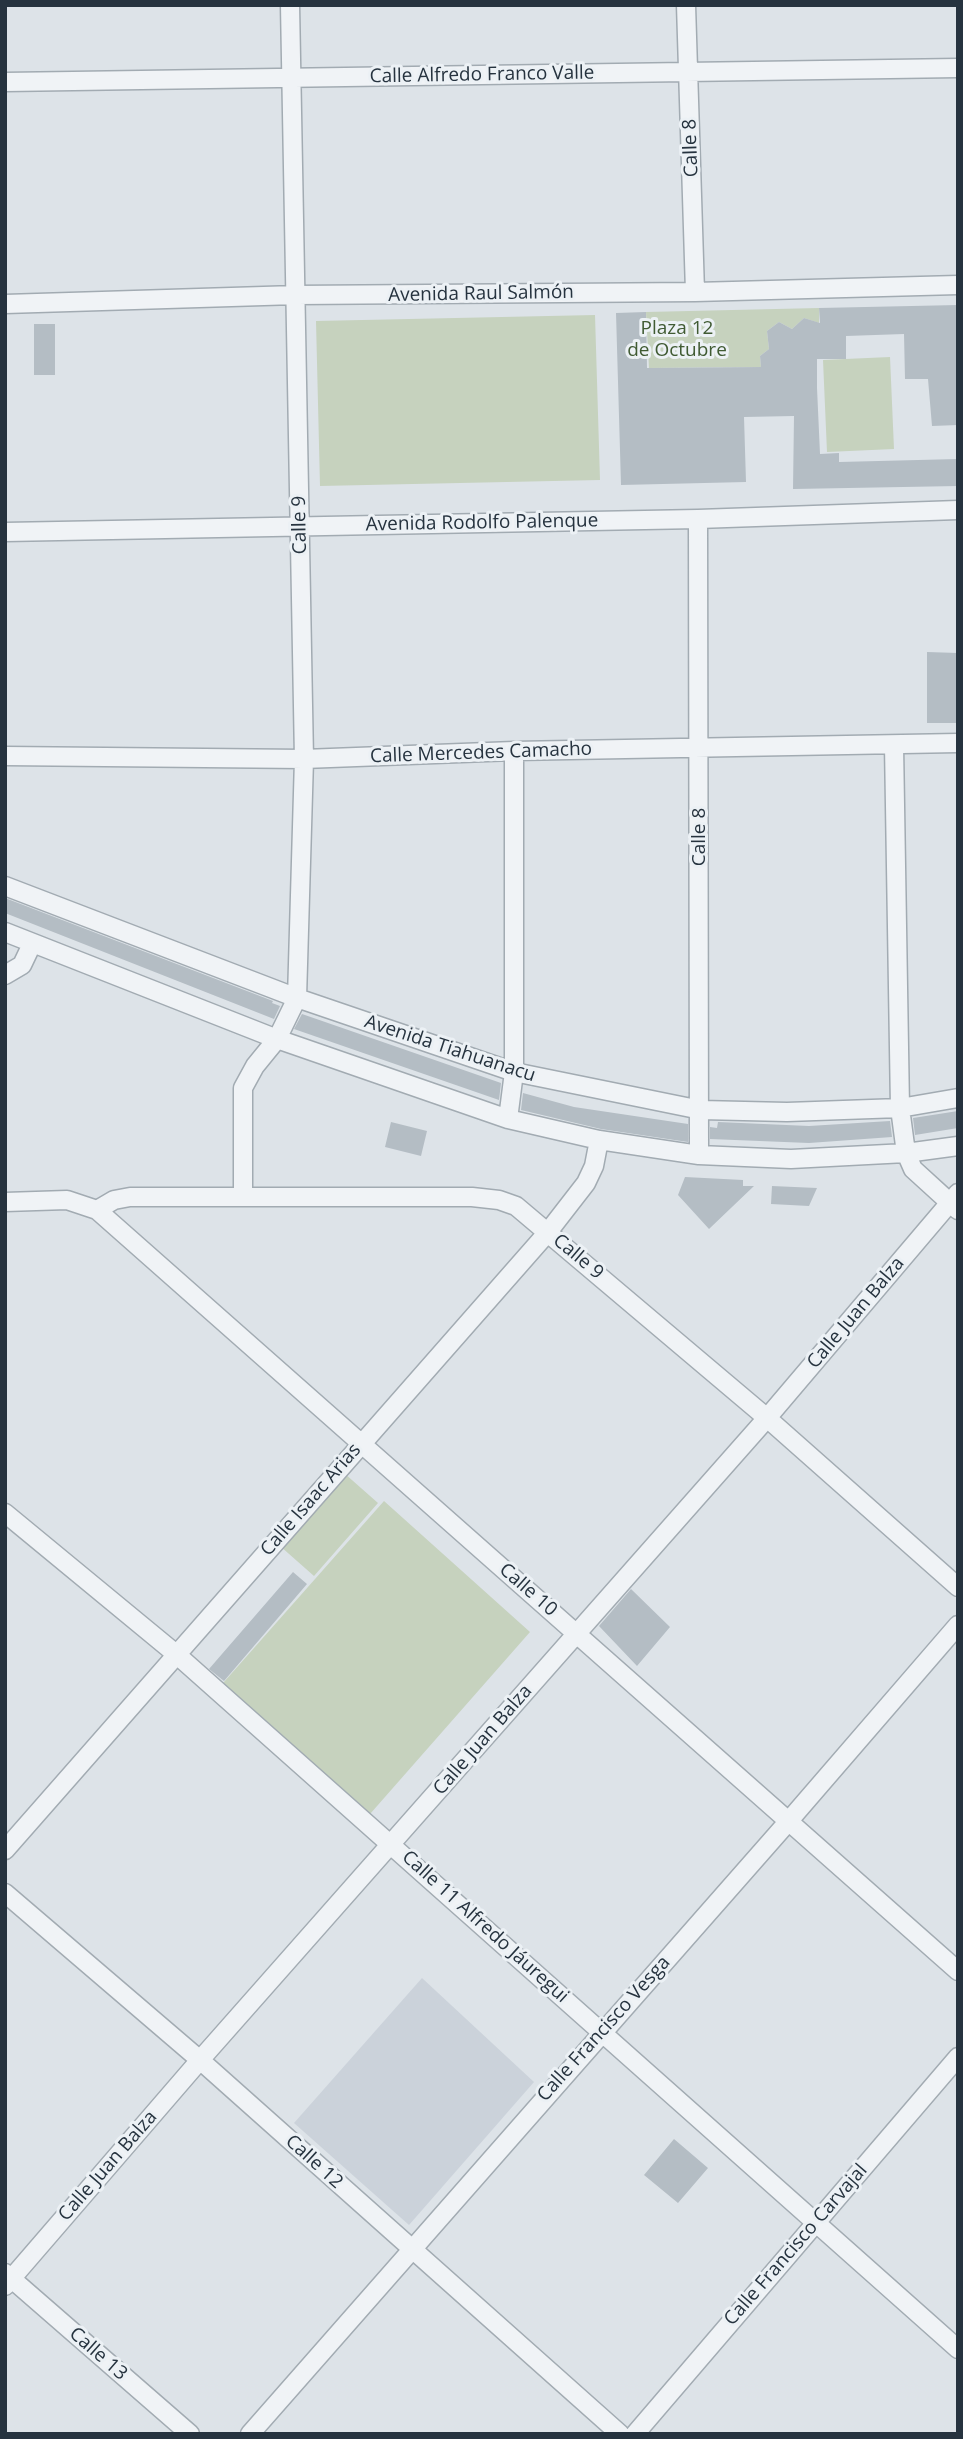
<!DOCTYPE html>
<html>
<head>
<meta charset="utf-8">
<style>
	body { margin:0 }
	#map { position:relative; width:963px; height:2439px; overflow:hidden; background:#dde3e8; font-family:"Open Sans",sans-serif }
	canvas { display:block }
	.frame { position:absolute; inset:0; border:7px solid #26333f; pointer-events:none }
</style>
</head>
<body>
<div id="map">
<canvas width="963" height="2439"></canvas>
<div class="frame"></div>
</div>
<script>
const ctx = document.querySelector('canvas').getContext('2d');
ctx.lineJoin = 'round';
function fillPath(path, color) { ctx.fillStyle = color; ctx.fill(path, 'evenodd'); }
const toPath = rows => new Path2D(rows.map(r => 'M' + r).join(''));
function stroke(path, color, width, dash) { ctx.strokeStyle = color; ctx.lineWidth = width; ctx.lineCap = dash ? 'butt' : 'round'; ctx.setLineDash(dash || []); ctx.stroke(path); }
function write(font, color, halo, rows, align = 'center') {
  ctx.font = font + ' "Open Sans",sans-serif'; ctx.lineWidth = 6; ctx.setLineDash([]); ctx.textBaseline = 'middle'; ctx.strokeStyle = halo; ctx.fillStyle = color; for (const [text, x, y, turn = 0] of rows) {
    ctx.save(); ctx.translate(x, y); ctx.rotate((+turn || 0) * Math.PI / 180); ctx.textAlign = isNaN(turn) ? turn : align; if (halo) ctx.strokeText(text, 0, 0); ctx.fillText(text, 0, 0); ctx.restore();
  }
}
fillPath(toPath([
	[422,1978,534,2082,409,2225,294,2123]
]), '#cbd2da');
fillPath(toPath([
	[819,308,819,323,804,318,792,329,779,322,767,331,769,349,760,356,761,367,649,368,646,312],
	[595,315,600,480,320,486,316,321],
	[890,357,894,449,827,452,823,360],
	[344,1473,378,1503,314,1576,280,1546],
	[384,1501,530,1632,363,1822,216,1691]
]), '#c6d2be');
fillPath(toPath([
	[958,305,958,425,932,426,928,379,905,379,904,334,846,336,846,359,817,359,817,388,820,454,839,453,839,462,958,459,958,486,793,489,794,416,744,417,746,482,621,485,616,313,646,312,647,368,761,367,760,356,769,349,767,331,779,322,792,329,804,318,820,323,819,308],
	[34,324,55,324,55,375,34,375],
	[927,652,958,653,958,723,927,723],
	[5,898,273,1001,272,1003,280,1006,274,1019,5,913],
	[302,1014,501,1083,499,1100,294,1029],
	[523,1093,574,1107,688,1124,688,1142,601,1129,521,1110],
	[958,1111,958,1128,915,1135,913,1118],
	[890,1121,892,1137,809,1143,710,1139,710,1127,717,1128,718,1122,809,1126],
	[391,1122,427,1131,421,1156,385,1147],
	[685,1177,743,1180,743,1186,754,1186,709,1229,678,1195],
	[772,1186,817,1188,809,1206,771,1204],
	[293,1572,307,1584,224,1681,209,1669],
	[631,1589,670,1627,637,1666,599,1626],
	[674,2139,708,2168,678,2203,644,2175]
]), '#b4bdc4');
const minor = toPath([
	[686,5,695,292],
	[5,82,958,68],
	[5,304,296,295,695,292,958,285],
	[698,519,699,1155],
	[5,532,698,519,958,510],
	[894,745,900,1108,906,1153,913,1169,958,1210],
	[5,756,304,759,514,751,958,743],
	[5,886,297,998,514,1072,701,1110,787,1112,900,1108,958,1098],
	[5,932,277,1039,508,1119,599,1140,699,1155,791,1159,906,1153,958,1146],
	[5,975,22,965,32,944],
	[508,1119,514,1072,514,751],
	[243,1197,243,1088,255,1066,277,1039,297,998,304,759,290,5],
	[5,1202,67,1200,97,1210,958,1971],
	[97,1210,114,1200,130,1197,472,1197,499,1200,516,1206,767,1418,958,1587],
	[5,1513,176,1654,958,2349],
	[5,1850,548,1232,586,1183,594,1166,599,1140],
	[5,1893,200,2060,620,2434],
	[5,2273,190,2434],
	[5,2286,200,2060,767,1418,958,1193],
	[250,2434,787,1823,958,1625],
	[635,2434,958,2057]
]);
stroke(minor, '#a2abb2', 21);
stroke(minor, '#f0f3f6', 18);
write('19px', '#26333f', '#ecf1f5', [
	["Calle Alfredo Franco Valle",482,75,-1],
	["Calle 8",691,148,-92],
	["Avenida Raul Salmón",481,294,-1],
	["Avenida Rodolfo Palenque",482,523,-1],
	["Calle 9",300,525,-91],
	["Calle Mercedes Camacho",481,753,-2],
	["Calle 8",700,837,-90],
	["Avenida Tiahuanacu",450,1049,18],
	["Calle 9",578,1257,40],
	["Calle Juan Balza",856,1313,-50],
	["Calle Isaac Arias",311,1500,-49],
	["Calle 10",528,1590,41],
	["Calle Juan Balza",483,1740,-49],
	["Calle 11 Alfredo Jáuregui",485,1927,42],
	["Calle Francisco Vesga",604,2029,-48],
	["Calle 12",314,2162,42],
	["Calle Juan Balza",108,2166,-49],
	["Calle Francisco Carvajal",796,2245,-49],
	["Calle 13",98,2354,41]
]);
write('19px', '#405b33', '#ecf1f5', [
	["Plaza 12",677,329],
	["de Octubre",677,351]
]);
</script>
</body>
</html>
